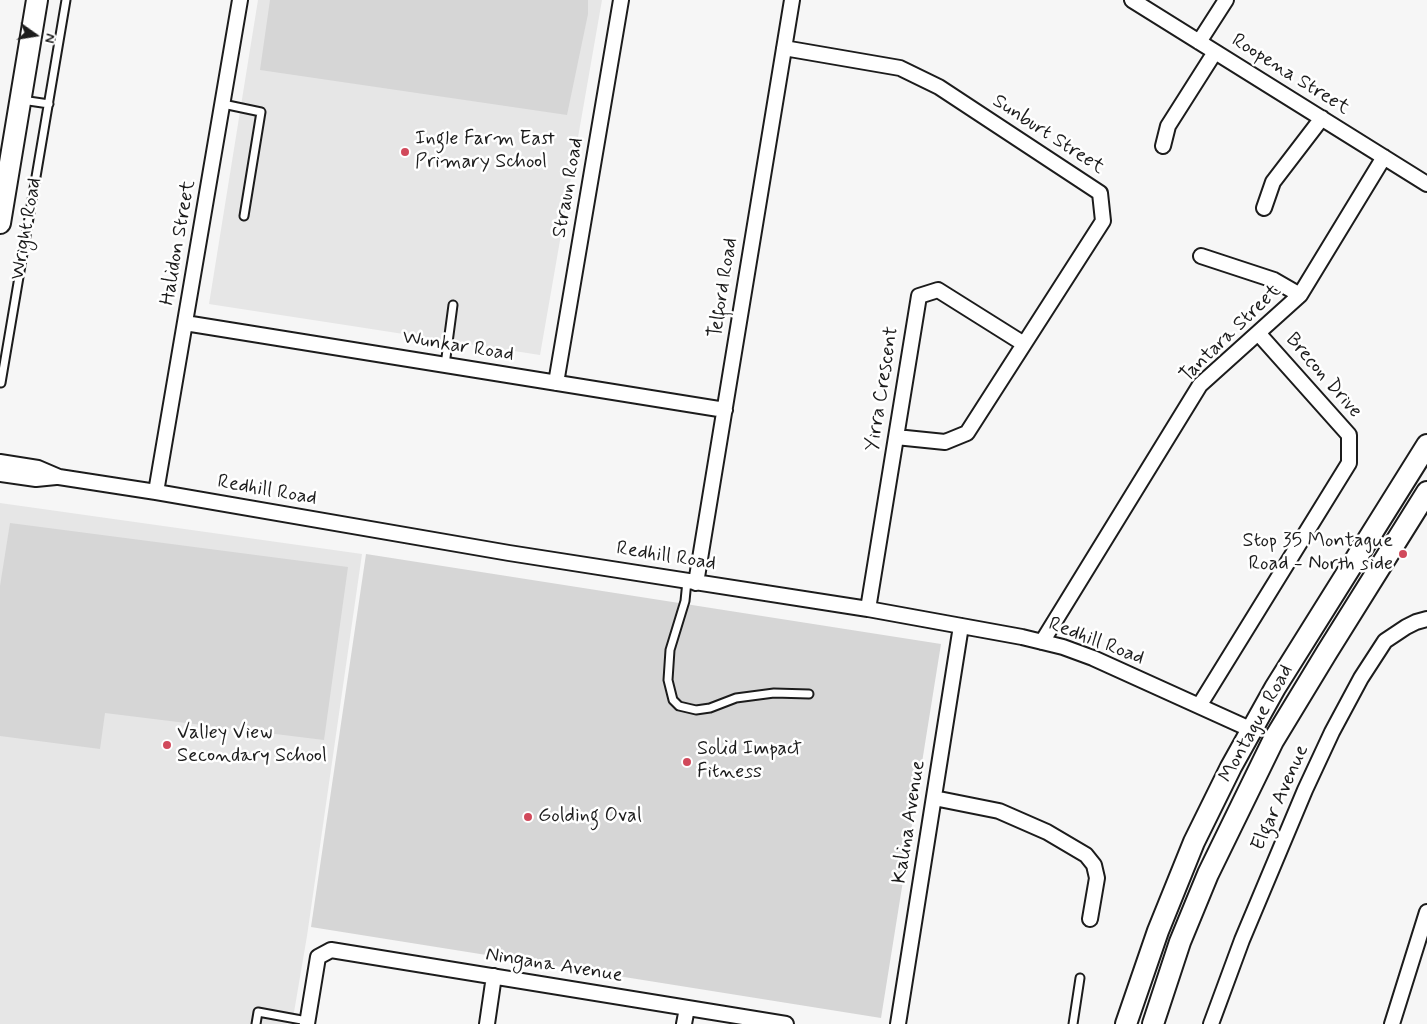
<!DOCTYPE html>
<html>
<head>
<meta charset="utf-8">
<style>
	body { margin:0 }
	#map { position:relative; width:1427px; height:1024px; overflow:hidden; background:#f6f6f6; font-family:Mynerve,sans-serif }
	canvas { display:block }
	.north { position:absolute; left:10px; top:10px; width:50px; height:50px; -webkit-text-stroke:4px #fff; paint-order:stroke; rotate:103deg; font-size:14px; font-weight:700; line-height:20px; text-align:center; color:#1c1c1c }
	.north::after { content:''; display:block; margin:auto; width:18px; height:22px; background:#1c1c1c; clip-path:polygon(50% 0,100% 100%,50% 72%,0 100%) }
</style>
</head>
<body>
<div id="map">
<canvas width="1427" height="1024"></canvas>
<div class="north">N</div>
</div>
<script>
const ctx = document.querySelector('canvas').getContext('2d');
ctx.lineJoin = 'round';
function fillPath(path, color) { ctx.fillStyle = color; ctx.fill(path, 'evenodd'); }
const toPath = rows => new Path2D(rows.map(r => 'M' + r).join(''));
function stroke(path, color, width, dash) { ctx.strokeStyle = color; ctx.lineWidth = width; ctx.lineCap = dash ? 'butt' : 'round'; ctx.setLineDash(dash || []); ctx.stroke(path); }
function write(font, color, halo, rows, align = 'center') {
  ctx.font = font + ' Mynerve,sans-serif'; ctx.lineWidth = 5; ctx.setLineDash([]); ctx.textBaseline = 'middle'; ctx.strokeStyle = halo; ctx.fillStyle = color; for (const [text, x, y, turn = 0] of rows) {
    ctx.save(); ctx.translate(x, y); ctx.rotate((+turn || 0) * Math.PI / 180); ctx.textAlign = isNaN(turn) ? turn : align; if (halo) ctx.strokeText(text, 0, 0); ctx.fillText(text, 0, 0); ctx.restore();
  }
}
fillPath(toPath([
	[258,0,602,0,540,355,209,304],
	[0,503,362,554,307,936,292,1024,0,1024]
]), '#e6e6e6');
fillPath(toPath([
	[270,0,588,0,588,14,567,115,260,70],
	[10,523,348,567,324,740,105,713,100,749,0,736,0,586],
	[366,554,941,644,881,1018,311,927]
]), '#d6d6d6');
const lane = toPath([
	[22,100,49,104],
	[223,104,261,112,244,216],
	[445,365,453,305],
	[1,383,66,0],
	[687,581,685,601,670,650,668,680,673,700,679,706,696,710,710,708,736,698,774,693,809,694],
	[256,1024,258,1012,307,1021],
	[1073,1024,1080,978]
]);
const street = toPath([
	[1132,0,1427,184],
	[1199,42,1226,0],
	[784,48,900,68,939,87,1100,193,1103,221,967,433,945,442,896,437],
	[1163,146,1168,126,1215,52],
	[1264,208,1273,182,1322,118],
	[1201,256,1274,280,1300,295],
	[185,323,725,410],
	[556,383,621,0],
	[0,462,38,468,59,477,156,492,509,553,868,609,1022,637,1063,647,1093,658,1252,730],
	[0,474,36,479,56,477],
	[156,492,240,0],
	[696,583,792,0],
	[868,609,919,296,938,290,1024,344],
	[1042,642,1200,385,1300,295,1384,157],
	[1199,706,1349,463,1349,435,1258,333],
	[934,798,999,811,1047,832,1086,855,1094,865,1097,878,1090,919],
	[307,1024,318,957,331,950,786,1024],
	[487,1024,494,976],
	[684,1024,687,1008],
	[898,1024,961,626],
	[1211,1024,1242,940,1305,790,1332,732,1361,678,1385,641,1406,627,1416,622,1427,619],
	[1392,1024,1427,912]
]);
const secondary = toPath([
	[0,223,37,0],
	[1126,1024,1158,931,1194,842,1231,767,1275,688,1427,445],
	[1153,1024,1180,942,1208,874,1273,741,1327,652,1427,492]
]);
stroke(lane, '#1c1c1c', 11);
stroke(street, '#1c1c1c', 18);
stroke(secondary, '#1c1c1c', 24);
stroke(lane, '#fff', 7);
stroke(street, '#fff', 14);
stroke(secondary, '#fff', 20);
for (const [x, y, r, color] of [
	[405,152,5,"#d1495b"],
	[1403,554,5,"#d1495b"],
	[167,745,5,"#d1495b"],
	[687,762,5,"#d1495b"],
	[528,817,5,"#d1495b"]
]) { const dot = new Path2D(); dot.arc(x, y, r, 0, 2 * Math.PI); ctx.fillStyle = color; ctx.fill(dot); stroke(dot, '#fff', 2); }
write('20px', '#1c1c1c', '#fff', [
	["Roopena Street",1290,75,32],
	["Sunburt Street",1048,135,33],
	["Straun Road",569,188,-80],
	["Wright Road",27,229,-80],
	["Halidon Street",179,243,-80],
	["Telford Road",724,288,-81],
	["Tantara Street",1231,334,-44],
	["Wunkar Road",458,347,9],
	["Brecon Drive",1323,376,49],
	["Yirra Crescent",883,389,-81],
	["Redhill Road",267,491,10],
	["Redhill Road",666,557,9],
	["Redhill Road",1096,642,21],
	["Montague Road",1257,724,-61],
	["Elgar Avenue",1281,798,-66],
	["Kalina Avenue",910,822,-81],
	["Ningana Avenue",554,966,9]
]);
write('20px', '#1c1c1c', '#fff', [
	["Ingle Farm East",415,140],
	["Primary School",415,163],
	["Stop 35 Montague",1393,542,"right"],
	["Road - North side",1393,565,"right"],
	["Valley View",177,734],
	["Secondary School",177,757],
	["Solid Impact",697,750],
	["Fitness",697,773],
	["Golding Oval",538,817]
], 'left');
</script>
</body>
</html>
